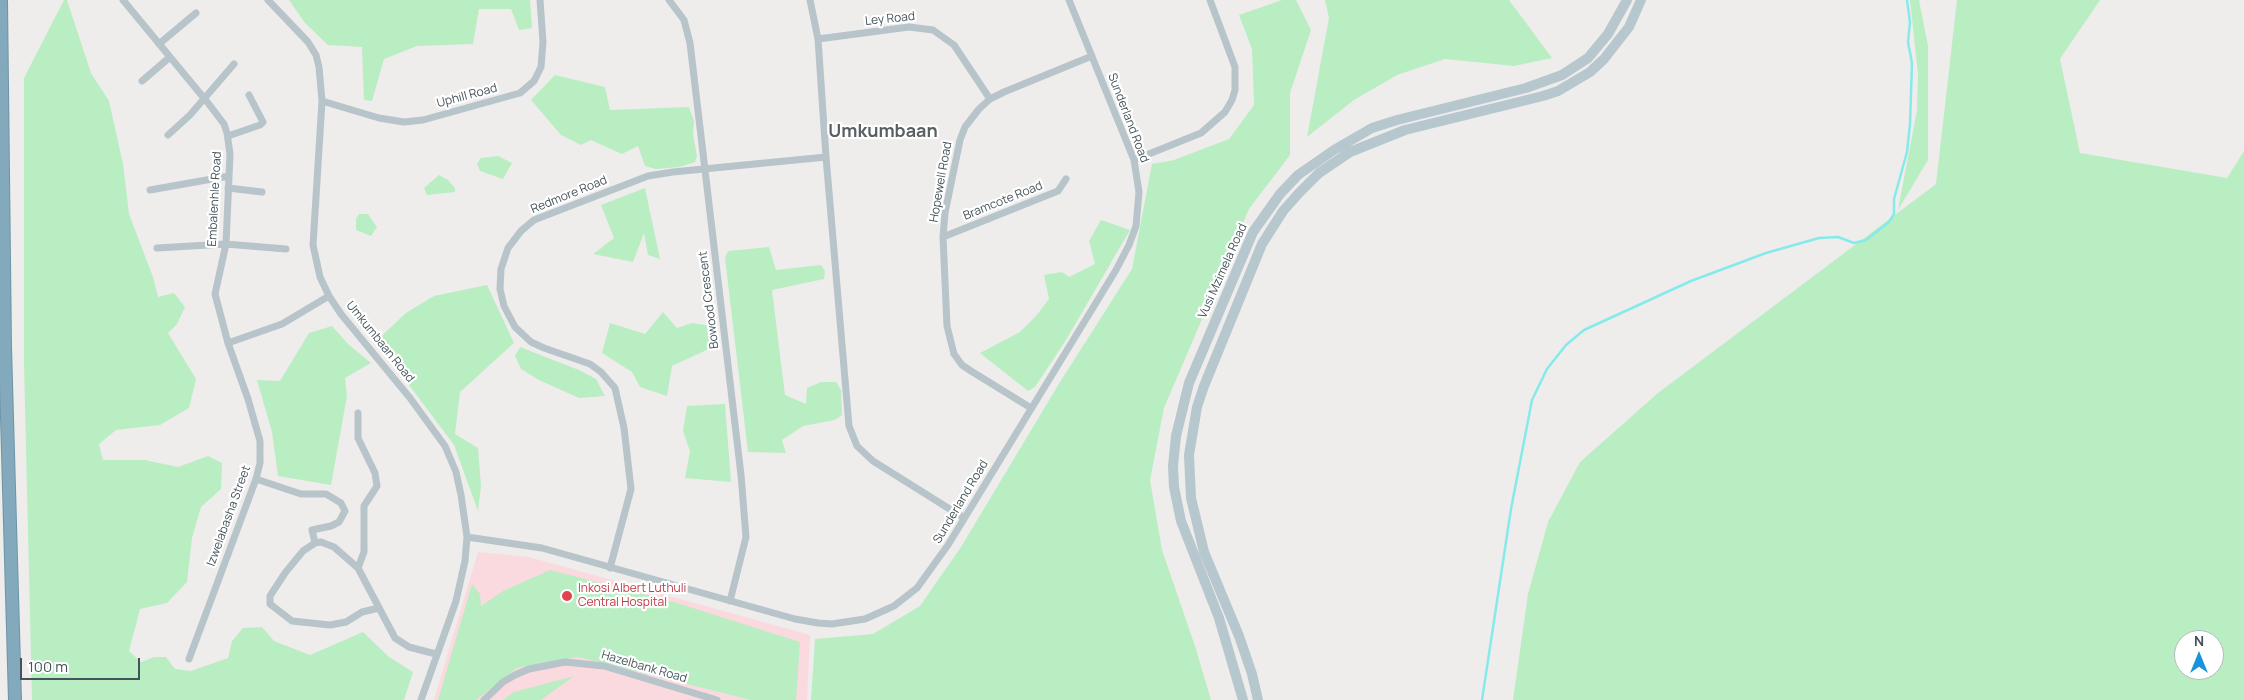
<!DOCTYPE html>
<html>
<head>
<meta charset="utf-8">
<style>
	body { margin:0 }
	#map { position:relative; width:2244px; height:700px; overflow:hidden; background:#efecec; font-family:Manrope,sans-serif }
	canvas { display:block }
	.north { position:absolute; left:2174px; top:630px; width:50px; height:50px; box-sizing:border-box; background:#fff; border:1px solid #b4babd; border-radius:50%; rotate:0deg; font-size:14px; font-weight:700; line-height:20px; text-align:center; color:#445359 }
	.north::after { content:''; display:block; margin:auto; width:18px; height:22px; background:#1994db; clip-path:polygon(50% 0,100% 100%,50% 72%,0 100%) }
	.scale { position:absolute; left:20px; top:658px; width:120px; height:22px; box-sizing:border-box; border:2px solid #445359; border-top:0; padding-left:6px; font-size:15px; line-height:18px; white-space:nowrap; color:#445359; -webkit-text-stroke:4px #fff; paint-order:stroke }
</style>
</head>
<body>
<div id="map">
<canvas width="2244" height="700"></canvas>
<div class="north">N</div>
<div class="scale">100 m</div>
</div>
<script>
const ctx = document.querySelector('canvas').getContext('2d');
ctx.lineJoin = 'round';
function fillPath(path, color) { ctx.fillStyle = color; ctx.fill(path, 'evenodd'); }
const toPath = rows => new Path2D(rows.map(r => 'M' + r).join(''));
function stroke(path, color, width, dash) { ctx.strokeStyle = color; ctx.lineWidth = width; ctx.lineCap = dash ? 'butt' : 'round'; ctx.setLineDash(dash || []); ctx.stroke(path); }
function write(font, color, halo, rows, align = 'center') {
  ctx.font = font + ' Manrope,sans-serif'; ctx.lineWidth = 4.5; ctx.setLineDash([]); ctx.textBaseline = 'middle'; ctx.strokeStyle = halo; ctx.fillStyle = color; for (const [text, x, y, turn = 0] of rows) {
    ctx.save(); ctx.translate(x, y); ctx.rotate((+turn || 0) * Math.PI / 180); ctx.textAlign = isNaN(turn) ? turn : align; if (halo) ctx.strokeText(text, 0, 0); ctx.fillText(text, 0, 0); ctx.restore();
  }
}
fillPath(toPath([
	[478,552,529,557,810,635,807,700,434,700]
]), '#fadade');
fillPath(toPath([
	[64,0,67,0,91,73,109,101,123,164,129,214,153,277,158,297,174,293,185,307,177,324,168,333,196,379,189,408,160,425,116,430,99,444,103,460,145,460,178,467,208,456,222,463,221,489,201,507,192,538,187,582,167,603,140,609,129,651,141,662,154,657,166,657,175,669,191,671,228,658,232,641,243,628,262,627,274,641,310,655,363,632,389,657,413,672,404,700,32,700,24,363,24,78],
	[289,0,530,0,532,28,519,30,511,9,479,9,473,44,417,46,384,59,372,101,364,100,362,47,328,45,305,23],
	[1282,0,1296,0,1311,30,1290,93,1290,155,1249,209,1164,408,1150,480,1162,550,1195,646,1211,700,811,700,815,639,873,634,920,606,961,547,1060,382,1132,269,1152,164,1174,160,1229,139,1254,105,1252,49,1239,15],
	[1325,0,1509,0,1552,58,1514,66,1445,59,1397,75,1354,100,1307,137,1329,18],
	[1910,0,1919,0,1928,46,1928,160,1898,210,1917,110,1918,74],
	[1957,0,2100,0,2060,59,2080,153,2227,178,2244,151,2244,700,1513,700,1528,594,1548,522,1580,462,1658,393,1936,184],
	[2184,640,2214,640,2214,670,2184,670],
	[555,75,605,87,610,110,689,107,694,121,693,134,697,156,695,162,679,167,656,169,645,166,638,146,622,154,591,140,581,145,561,135,531,100],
	[498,156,512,163,503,179,480,171,477,164,481,158],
	[439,175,448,180,455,188,455,192,427,195,424,188],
	[645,188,660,259,648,255,644,233,633,262,593,254,614,238,601,205],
	[359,214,368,214,377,227,371,236,356,230,356,219],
	[1101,220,1130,230,1066,340,1035,387,1028,391,980,353,1020,332,1036,316,1049,299,1044,275,1062,272,1069,277,1095,264,1089,241],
	[769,247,776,270,821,265,825,271,824,279,772,290,785,395,806,404,807,388,821,382,836,382,841,390,842,415,835,420,803,426,782,440,786,453,748,452,725,258,728,251],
	[487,285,514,343,460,392,455,434,478,448,481,486,478,511,454,445,376,341,406,313,434,296],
	[663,312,677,328,692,323,716,327,713,347,672,366,667,396,640,387,632,372,602,353,610,323,645,334],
	[332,326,348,344,371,363,345,378,347,396,331,485,278,476,272,432,257,380,280,381,309,333],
	[520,347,579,370,596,379,605,396,579,398,539,380,521,369,515,356],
	[725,404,731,482,685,478,690,451,683,431,687,406],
	[550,570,674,602,800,642,796,700,751,700,578,657,517,668,476,700,438,700,472,584,480,594,481,606,503,591],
	[574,676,541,700,503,700,514,692]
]), '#b9eec3');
stroke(toPath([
	[1482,700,1511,509,1532,400,1547,369,1566,345,1584,330,1691,281,1766,253,1819,238,1838,237,1854,243,1866,240,1889,222,1894,214,1894,199,1907,152,1910,124,1912,63,1908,42,1910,22,1907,0]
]), '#86eaeb', 2.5);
const motorway = toPath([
	[1,0,5,347,15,700]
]);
stroke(motorway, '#6e95a7', 14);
stroke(toPath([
	[123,0,208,103,224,124,227,133,230,154,226,244,215,294,228,343,248,399,260,441,260,463,256,479,189,659],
	[268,0,308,42,316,55,319,67,322,101,313,245,320,277,329,296,341,314,410,398,445,446,456,472,461,495,467,537,465,561,456,601,421,700],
	[669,0,684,20,690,43,741,475,746,537,730,601],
	[810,0,818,39,826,157,849,426,857,446,873,461,964,518],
	[818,39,909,27,933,30,954,45,990,99],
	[159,44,196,13],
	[142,81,170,57],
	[322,101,379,118,404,122,423,120,520,93,534,81,541,67,543,42,540,0],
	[168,135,190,115,234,64],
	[228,136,260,125,263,122,249,95],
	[1134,160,1201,133,1225,112,1232,100,1235,90,1235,67,1210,0],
	[228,188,262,192],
	[150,190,229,176],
	[943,237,1058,191,1066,179],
	[157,248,226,244,286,249],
	[228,343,282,324,329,296],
	[1031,408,971,371,962,365,954,354,947,326,943,237,945,213,960,140,965,127,979,109,990,99,1004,92,1092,56],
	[358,413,358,438,375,473,377,486,364,506,364,552,358,568,395,638,409,647,436,654],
	[256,479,301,494,326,494,341,503,345,511,339,522,331,526,312,530,315,543],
	[467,537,542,548,795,619,818,623,832,624,865,619,894,606,917,588,948,545,1116,270,1129,245,1136,226,1139,192,1134,160,1069,0],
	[358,568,334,547,321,542,315,543,303,551,285,573,270,596,270,604,292,621,330,625,346,622,362,612,379,608],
	[610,568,631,489,624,428,615,388,601,372,590,364,544,348,531,342,515,327,504,306,500,289,501,269,508,248,521,231,534,220,648,176,673,172,826,157],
	[484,700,503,682,515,675,529,669,565,662,604,666,717,700]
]), '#b7c4c9', 7);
stroke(toPath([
	[1243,700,1219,618,1181,521,1174,487,1173,466,1176,436,1189,383,1253,232,1280,194,1298,175,1334,150,1372,128,1397,120,1526,88,1562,75,1588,58,1608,34,1627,0],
	[1258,700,1252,674,1239,636,1204,552,1191,498,1189,455,1197,407,1204,386,1262,244,1283,211,1299,193,1319,173,1350,152,1405,130,1543,96,1558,91,1590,72,1604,59,1629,27,1641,0]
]), '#b7c7ce', 10);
stroke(motorway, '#83aabc', 12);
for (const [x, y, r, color] of [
	[567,596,6,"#e0444e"]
]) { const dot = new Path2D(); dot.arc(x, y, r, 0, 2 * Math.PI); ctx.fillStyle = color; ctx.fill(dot); stroke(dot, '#fff', 2); }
write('12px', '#445359', '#fff', [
	["Ley Road",890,19,-6],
	["Uphill Road",467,96,-15],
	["Sunderland Road",1128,118,69],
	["Hopewell Road",941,182,-80],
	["Redmore Road",569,195,-22],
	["Embalenhle Road",215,199,-87],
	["Bramcote Road",1003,201,-22],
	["Vusi Mzimela Road",1223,271,-66],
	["Bowood Crescent",709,300,-97],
	["Umkumbaan Road",380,342,51],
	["Sunderland Road",961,502,-59],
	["Izwelabasha Street",229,516,-70],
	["Hazelbank Road",644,667,16]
]);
write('12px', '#be3a42', '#fff', [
	["Inkosi Albert Luthuli",578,589],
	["Central Hospital",578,603]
], 'left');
write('bold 18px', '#595e61', '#fff', [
	["Umkumbaan",883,132]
]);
</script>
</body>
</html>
